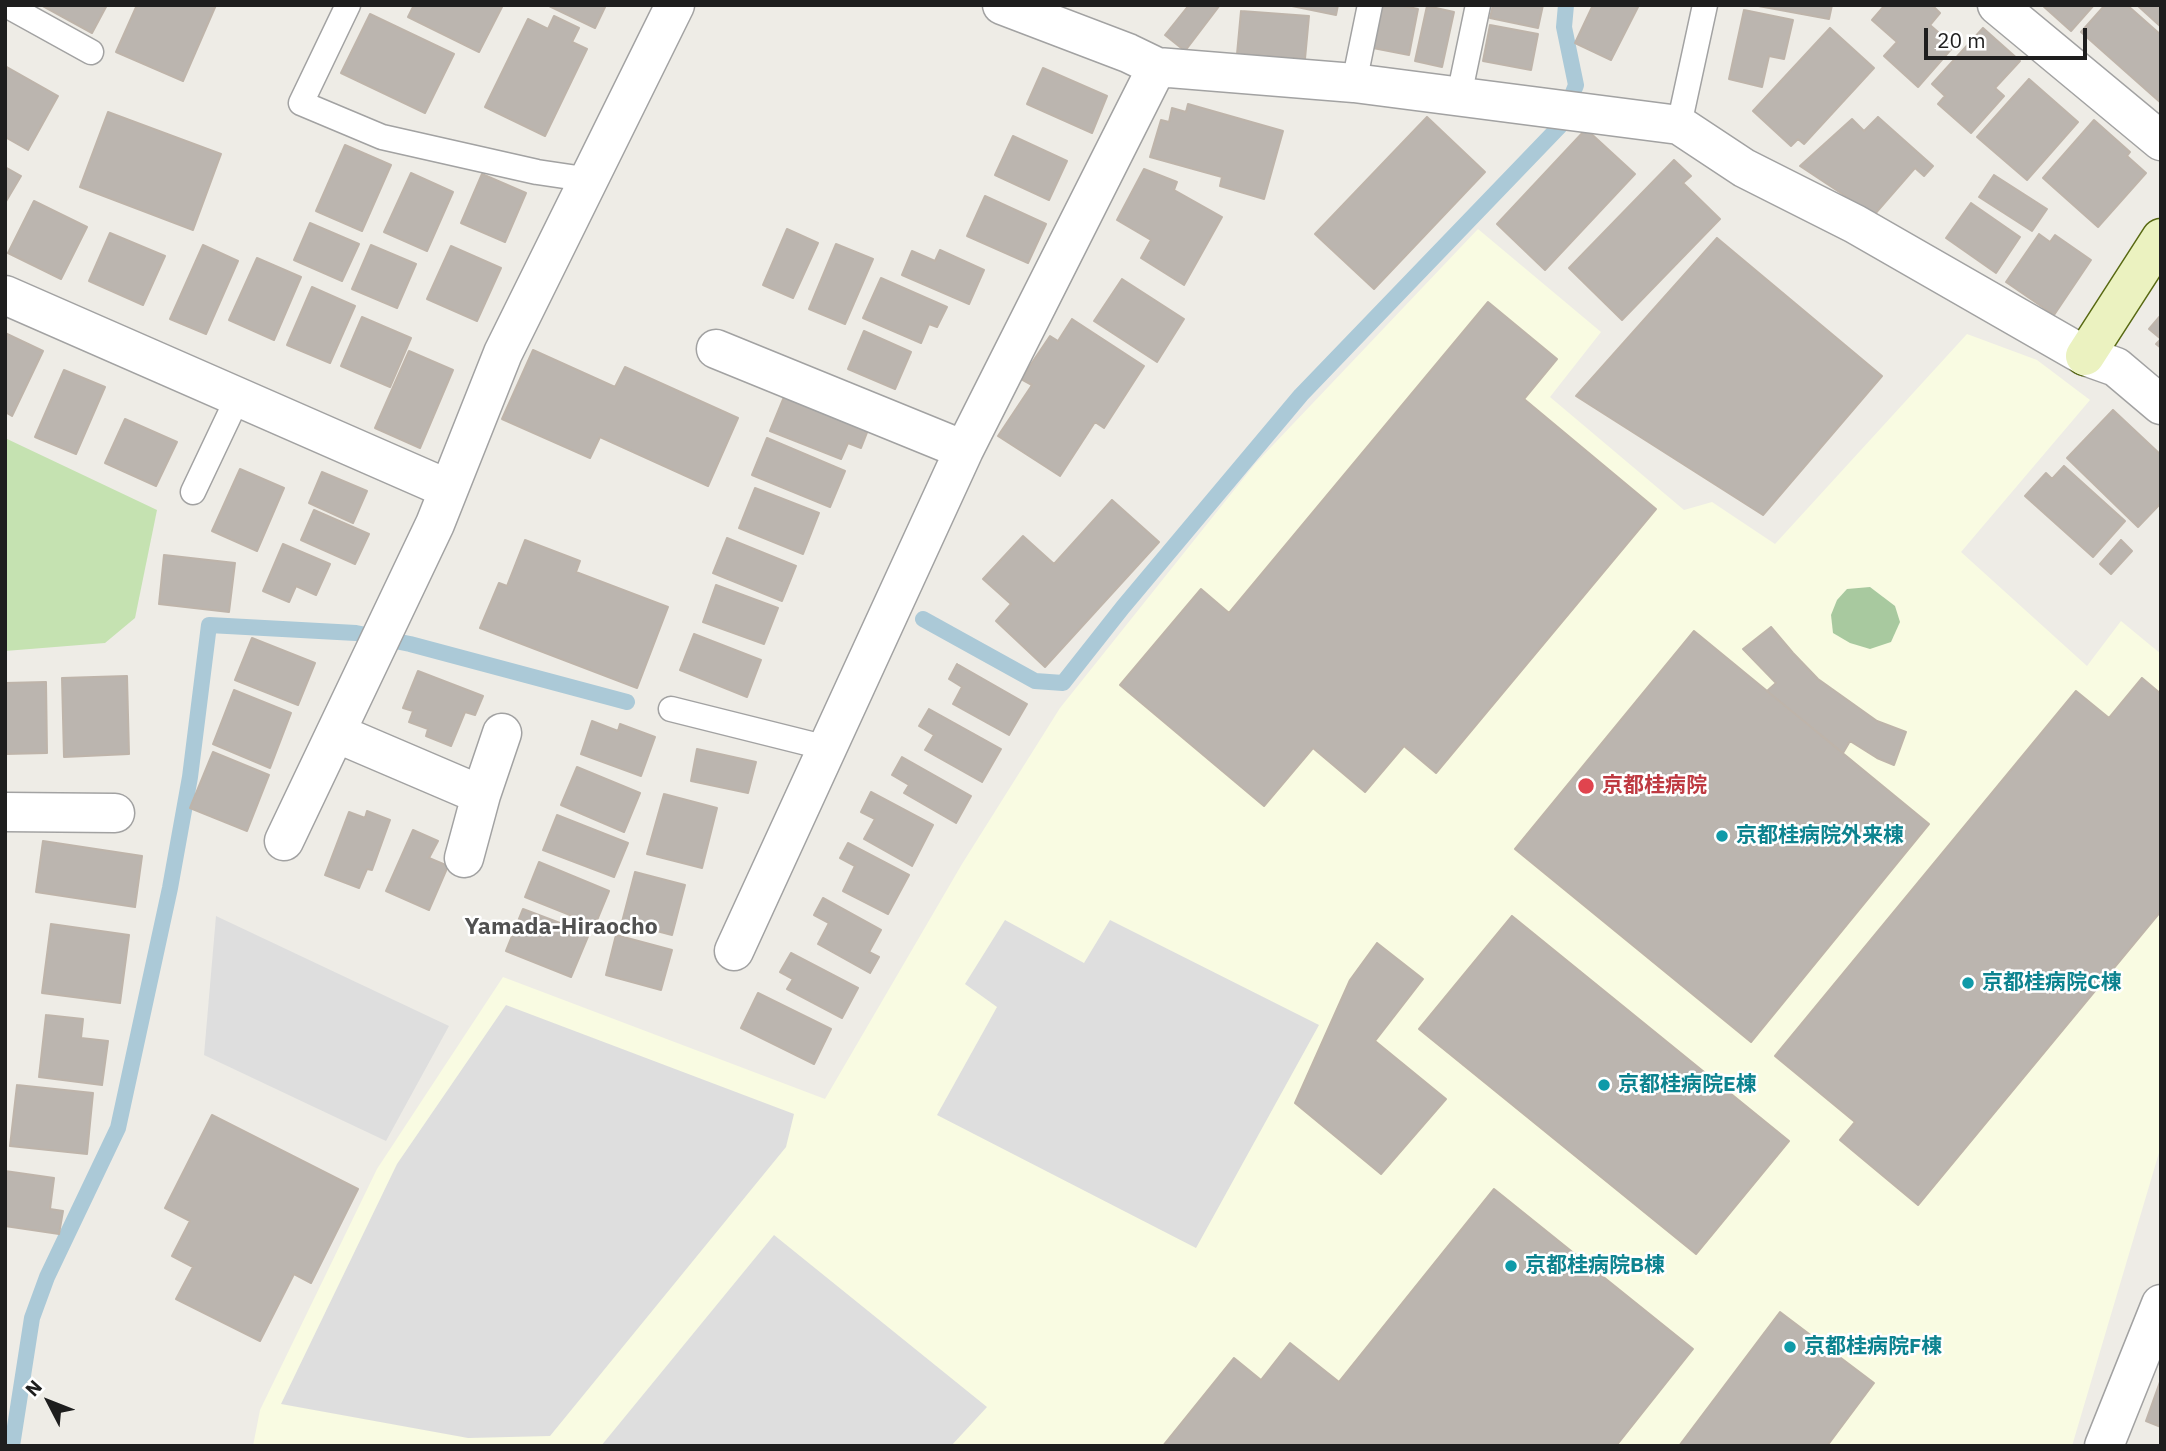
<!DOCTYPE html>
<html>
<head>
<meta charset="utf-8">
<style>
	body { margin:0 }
	#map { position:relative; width:2166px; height:1451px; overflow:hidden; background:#eeece6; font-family:"IBM Plex Sans",sans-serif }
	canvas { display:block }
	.frame { position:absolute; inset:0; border:7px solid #1e1e1e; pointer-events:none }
	.north { position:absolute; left:14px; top:1367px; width:70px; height:70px; -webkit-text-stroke:5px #fff; paint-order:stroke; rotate:312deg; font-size:19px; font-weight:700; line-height:28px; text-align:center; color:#1e1e1e }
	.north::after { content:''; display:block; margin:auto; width:24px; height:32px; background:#1e1e1e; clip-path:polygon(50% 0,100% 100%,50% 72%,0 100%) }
	.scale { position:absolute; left:1924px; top:28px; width:163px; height:32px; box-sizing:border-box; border:4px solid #1e1e1e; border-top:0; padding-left:9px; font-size:21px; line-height:24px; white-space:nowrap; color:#1e1e1e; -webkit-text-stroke:5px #fff; paint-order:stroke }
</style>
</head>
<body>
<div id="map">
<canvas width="2166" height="1451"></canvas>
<div class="frame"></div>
<div class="north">N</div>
<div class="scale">20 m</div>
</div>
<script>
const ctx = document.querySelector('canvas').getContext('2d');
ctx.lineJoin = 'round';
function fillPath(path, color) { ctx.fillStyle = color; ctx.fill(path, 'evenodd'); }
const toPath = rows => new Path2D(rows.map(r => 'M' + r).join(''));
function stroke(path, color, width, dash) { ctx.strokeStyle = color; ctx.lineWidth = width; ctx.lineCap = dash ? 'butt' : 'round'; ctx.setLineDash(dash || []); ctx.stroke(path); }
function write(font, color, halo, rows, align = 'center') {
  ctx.font = font + ' "IBM Plex Sans","Noto Sans JP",sans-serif'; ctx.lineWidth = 5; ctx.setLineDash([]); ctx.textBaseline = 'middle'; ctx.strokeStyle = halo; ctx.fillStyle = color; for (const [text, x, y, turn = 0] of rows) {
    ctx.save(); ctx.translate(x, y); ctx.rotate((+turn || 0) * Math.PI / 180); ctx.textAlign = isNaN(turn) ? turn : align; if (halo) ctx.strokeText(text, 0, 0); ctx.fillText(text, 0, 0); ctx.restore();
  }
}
fillPath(toPath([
	[1478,229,1601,332,1550,397,1684,510,1712,502,1775,544,1967,334,2037,360,2090,400,1961,552,2087,666,2121,621,2161,654,2161,1146,2072,1446,253,1446,260,1410,377,1169,503,977,825,1099,962,864,1060,708,1255,464]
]), '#f9fbe2');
fillPath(toPath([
	[5,438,157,510,135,618,105,643,5,651]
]), '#c5e2b1');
fillPath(toPath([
	[1870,587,1895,606,1900,622,1891,642,1870,649,1850,643,1833,633,1831,615,1837,600,1847,589]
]), '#a8c99f');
fillPath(toPath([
	[216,916,449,1026,386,1141,204,1055],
	[1005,920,1084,963,1110,920,1319,1025,1196,1248,937,1115,997,1007,965,984],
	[506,1005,794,1114,786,1147,550,1436,468,1438,281,1404,397,1164],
	[774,1235,987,1407,951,1446,601,1446]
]), '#dedede');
stroke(toPath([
	[923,619,1035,681,1063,683,1123,607,1301,395,1560,126,1576,85,1564,27,1566,5],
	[12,1446,32,1318,47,1277,118,1128,170,888,190,777,209,625,356,633,410,644,627,702]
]), '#abc9d7', 16);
const building = toPath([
	[41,5,107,5,92,33,41,5],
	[137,5,216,5,183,81,116,52,137,5],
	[414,5,503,5,479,52,408,17,414,5],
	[547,5,606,5,595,28,547,5],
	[1189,5,1220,5,1185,51,1165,35,1189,5],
	[1287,5,1338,5,1336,15,1287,5],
	[1383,5,1399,5,1418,9,1409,55,1373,48,1383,5],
	[1493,5,1543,5,1538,28,1490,18,1493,5],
	[1593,5,1639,5,1611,60,1575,43,1593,5],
	[1753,5,1832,5,1829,19,1753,5],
	[1885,5,1932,5,1940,13,1930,25,1954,46,1918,87,1884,56,1897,42,1872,20,1885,5],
	[2042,5,2094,5,2071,31,2042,5],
	[2105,5,2127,5,2161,35,2161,103,2081,32,2105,5],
	[2137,5,2161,5,2161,26,2160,26,2137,5],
	[1427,6,1454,12,1442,67,1415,61,1427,6],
	[1744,10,1793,20,1784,59,1769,56,1762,87,1729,79,1744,10],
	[1241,11,1309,16,1305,59,1237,54,1241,11],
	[370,14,454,54,425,113,341,73,370,14],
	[554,16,579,28,572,42,587,49,545,136,485,107,528,19,548,29,554,16],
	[1490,25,1538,34,1531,70,1483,61,1490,25],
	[1830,28,1874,68,1804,144,1798,139,1791,146,1753,111,1830,28],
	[1983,28,2020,61,1995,88,2004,96,1971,133,1938,104,1945,96,1932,84,1983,28],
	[5,66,58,96,28,150,5,137,5,66],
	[1043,68,1107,96,1092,133,1027,104,1043,68],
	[2029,79,2078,122,2027,180,1977,137,2029,79],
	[1188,104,1283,131,1264,199,1220,186,1222,177,1150,157,1161,120,1169,122,1172,108,1186,112,1188,104],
	[108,112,221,154,193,230,80,187,108,112],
	[1427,117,1485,172,1374,289,1315,234,1427,117],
	[1878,117,1933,166,1924,176,1915,168,1874,215,1800,166,1852,119,1864,131,1878,117],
	[2094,120,2130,152,2127,156,2146,173,2098,227,2043,178,2094,120],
	[1586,129,1635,174,1545,270,1497,224,1586,129],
	[1013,136,1067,161,1049,200,995,175,1013,136],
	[345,145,391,165,362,231,316,211,345,145],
	[1674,160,1691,176,1683,183,1720,219,1622,320,1569,268,1674,160],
	[5,167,21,176,5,203,5,167],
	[1144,169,1177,182,1174,190,1222,217,1184,285,1141,258,1151,240,1117,220,1144,169],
	[411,173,453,192,427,251,384,232,411,173],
	[482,174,526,193,505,242,461,223,482,174],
	[1994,175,2047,209,2032,231,1979,197,1994,175],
	[985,196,1046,224,1028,263,967,236,985,196],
	[34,201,87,227,61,279,8,253,34,201],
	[1971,203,2020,237,1996,273,1946,238,1971,203],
	[310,223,359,244,342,281,294,260,310,223],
	[787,229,818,243,793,298,763,285,787,229],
	[110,233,165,256,143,305,89,281,110,233],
	[2039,234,2050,242,2055,235,2091,260,2054,315,2006,282,2039,234],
	[1717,238,1882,376,1763,515,1576,396,1717,238],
	[836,244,873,259,845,324,809,309,836,244],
	[203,245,238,261,206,334,170,319,203,245],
	[371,245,416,264,397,308,352,289,371,245],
	[451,246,501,268,477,321,427,299,451,246],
	[940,250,984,270,969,304,902,275,912,251,935,261,940,250],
	[257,258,301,277,274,340,229,320,257,258],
	[881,278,947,307,937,327,929,324,921,343,863,318,881,278],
	[1122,279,1184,319,1157,362,1094,321,1122,279],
	[312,287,355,306,330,363,287,345,312,287],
	[1488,302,1557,359,1524,399,1656,509,1436,773,1404,746,1365,792,1313,748,1264,806,1120,685,1201,589,1229,613,1488,302],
	[2161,315,2161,348,2156,344,2161,339,2149,329,2161,315],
	[362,317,411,338,390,387,341,366,362,317],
	[1072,319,1144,366,1104,428,1095,422,1060,476,998,436,1032,385,1021,379,1050,336,1058,341,1072,319],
	[864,331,911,352,895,389,848,369,864,331],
	[5,333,43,351,12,416,5,412,5,333],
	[533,350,615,387,625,367,738,418,708,486,600,437,590,458,502,419,533,350],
	[409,351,453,370,420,448,375,428,409,351],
	[64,370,105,387,76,454,35,437,64,370],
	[784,397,868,430,861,448,848,443,841,459,770,431,784,397],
	[2113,410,2161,455,2161,503,2138,527,2067,458,2113,410],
	[125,419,177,442,156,486,105,463,125,419],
	[767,438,845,471,830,507,752,475,767,438],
	[2064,466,2125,521,2093,557,2025,496,2046,473,2052,479,2064,466],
	[240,469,284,488,257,551,212,531,240,469],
	[322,472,367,491,353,523,309,503,322,472],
	[755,488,819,513,803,554,739,528,755,488],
	[1112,500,1159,542,1045,667,996,621,1011,604,983,579,1023,536,1054,564,1112,500],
	[314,510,369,534,355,564,301,540,314,510],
	[727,538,796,566,782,601,713,573,727,538],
	[525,540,580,561,576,572,668,607,637,688,480,628,499,583,507,586,525,540],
	[2121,540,2132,551,2111,574,2100,564,2121,540],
	[283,544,330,564,316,595,296,586,289,602,263,591,283,544],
	[164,555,235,563,229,612,159,604,164,555],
	[716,585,778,608,764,644,703,622,716,585],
	[1771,627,1793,653,1818,679,1877,721,1906,732,1894,765,1877,758,1850,741,1843,753,1767,691,1776,683,1743,649,1771,627],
	[1694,631,1929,824,1751,1042,1515,849,1694,631],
	[694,634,761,660,747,697,680,670,694,634],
	[252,638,315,663,298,705,235,680,252,638],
	[957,664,1027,704,1009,735,953,704,962,687,949,679,957,664],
	[418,671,483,696,475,715,465,712,451,746,426,736,428,729,409,722,413,711,403,708,418,671],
	[127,676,129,754,64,757,62,678,127,676],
	[2142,678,2161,694,2161,911,1918,1205,1840,1140,1855,1122,1775,1056,2076,691,2109,718,2142,678],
	[46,682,47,753,5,754,5,683,46,682],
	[234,690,291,713,270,768,213,744,234,690],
	[929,709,1001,749,982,782,925,750,934,735,919,726,929,709],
	[592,721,618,731,620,724,655,737,641,776,581,754,592,721],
	[697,749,756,762,748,793,691,781,697,749],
	[213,752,269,775,247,831,190,808,213,752],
	[902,757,971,796,956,823,904,793,909,785,892,775,902,757],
	[577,767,640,793,624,832,561,805,577,767],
	[871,792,933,825,912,866,864,839,875,819,861,812,871,792],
	[664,794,717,808,702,868,647,854,664,794],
	[367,811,390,820,372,870,367,869,359,888,325,875,349,812,365,818,367,811],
	[557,815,628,843,614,877,543,850,557,815],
	[413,830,438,841,429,858,448,866,429,910,386,891,413,830],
	[43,841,142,856,135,907,36,892,43,841],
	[848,843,909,875,888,914,843,891,855,866,840,858,848,843],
	[539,862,609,891,595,925,525,897,539,862],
	[635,872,685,885,672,935,622,922,635,872],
	[823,898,881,930,869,952,879,957,870,973,818,944,829,923,814,915,823,898],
	[523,909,589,934,571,977,506,951,523,909],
	[1512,916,1789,1141,1696,1254,1419,1029,1512,916],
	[51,924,129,935,120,1003,42,993,51,924],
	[616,935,672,950,661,990,606,975,616,935],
	[1377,943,1423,979,1375,1041,1446,1099,1381,1174,1295,1103,1350,980,1377,943],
	[791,953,858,988,842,1018,787,989,793,979,780,972,791,953],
	[758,993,831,1029,814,1064,741,1028,758,993],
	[46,1015,83,1019,81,1038,108,1041,102,1085,39,1077,46,1015],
	[17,1085,93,1093,87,1154,10,1146,17,1085],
	[212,1115,358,1189,311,1283,294,1274,260,1341,176,1299,193,1267,172,1256,190,1221,165,1208,212,1115],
	[5,1171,54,1178,50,1209,63,1211,59,1234,5,1226,5,1171],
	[1494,1189,1693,1349,1616,1446,1163,1446,1234,1358,1261,1380,1290,1343,1339,1382,1494,1189],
	[1780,1312,1874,1383,1827,1446,1679,1446,1780,1312],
	[2161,1379,2161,1427,2146,1421,2161,1379]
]);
fillPath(building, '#bbb5af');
stroke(building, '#beb4aa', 2);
const lane = toPath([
	[6,5,91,52],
	[348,5,301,103,382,137,537,172,591,180],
	[1354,83,1370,5],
	[1459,96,1478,5],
	[1679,125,1705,5],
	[193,492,238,397],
	[671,709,827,748]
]);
const street = toPath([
	[1002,5,1128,53,1157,67,1354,83,1679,125,1744,168,1855,224,2085,356,2116,367,2161,405],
	[1997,5,2161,141],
	[5,295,448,489],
	[716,349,964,450],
	[336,733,481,795],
	[5,812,115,813],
	[284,841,435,524,503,353,675,5],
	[464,858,481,795,502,733],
	[734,951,964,450,1157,67],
	[2104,1446,2161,1304]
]);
const secondary = toPath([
	[2085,356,2161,238]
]);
stroke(lane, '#a2a2a2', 27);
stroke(street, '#a2a2a2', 41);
stroke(secondary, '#586912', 41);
stroke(lane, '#fff', 24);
stroke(street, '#fff', 38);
stroke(secondary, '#ebf2c0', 38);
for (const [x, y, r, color] of [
	[1586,786,9,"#e0444e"],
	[1722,836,7,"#0f9aa8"],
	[1968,983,7,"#0f9aa8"],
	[1604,1085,7,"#0f9aa8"],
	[1511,1266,7,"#0f9aa8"],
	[1790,1347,7,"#0f9aa8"]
]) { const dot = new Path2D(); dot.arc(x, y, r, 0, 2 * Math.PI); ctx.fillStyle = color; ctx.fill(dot); stroke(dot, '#fff', 2.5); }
write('bold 21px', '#be3a42', '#fff', [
	["京都桂病院",1602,786]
], 'left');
write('bold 21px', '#0d838f', '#fff', [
	["京都桂病院外来棟",1736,836],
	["京都桂病院C棟",1982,983],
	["京都桂病院E棟",1618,1085],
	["京都桂病院B棟",1525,1266],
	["京都桂病院F棟",1804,1347]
], 'left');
write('bold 23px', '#515151', '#fff', [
	["Yamada-Hiraocho",561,927]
]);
</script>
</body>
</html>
